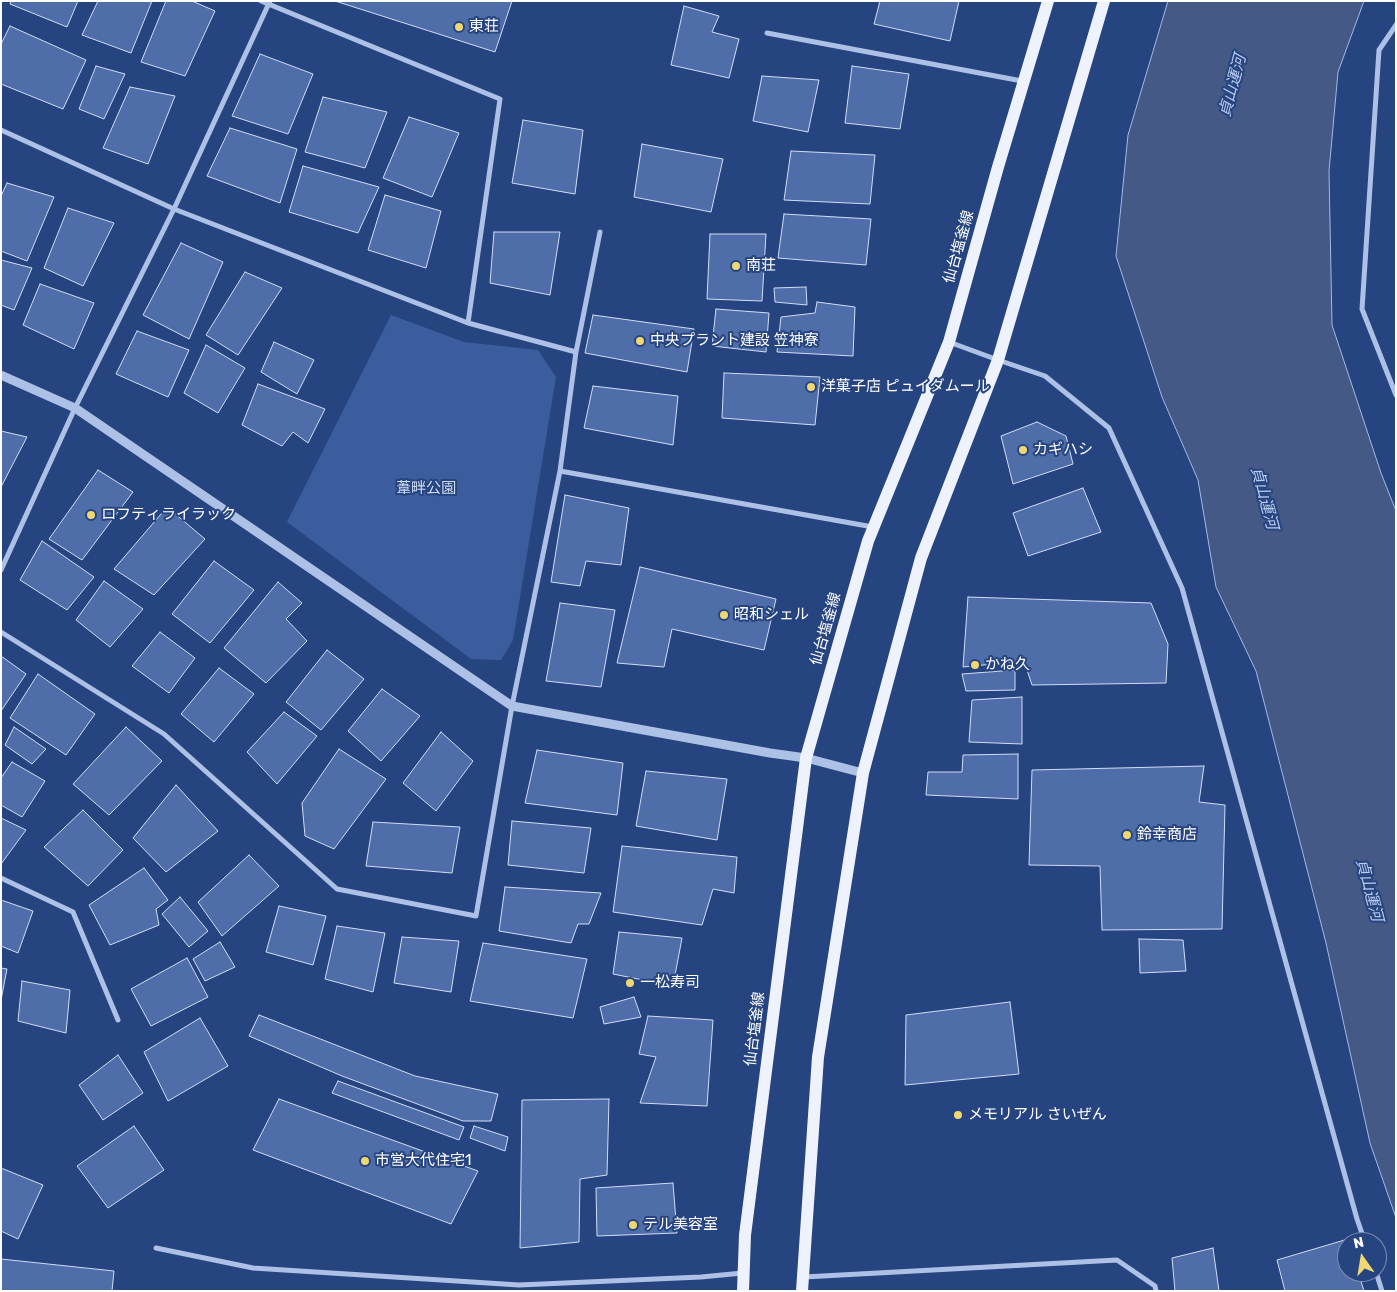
<!DOCTYPE html>
<html>
<head>
<meta charset="utf-8">
<style>
	body { margin:0 }
	#map { position:relative; width:1397px; height:1292px; overflow:hidden; background:#264480; font-family:Rubik,sans-serif }
	canvas { display:block }
	.frame { position:absolute; inset:0; border:2px solid #fff; pointer-events:none }
	.north { position:absolute; left:1337px; top:1232px; width:50px; height:50px; box-sizing:border-box; background:#264480; border:1px solid #7d8fb3; border-radius:50%; rotate:347deg; font-size:14px; font-weight:700; line-height:20px; text-align:center; color:#fff }
	.north::after { content:''; display:block; margin:auto; width:18px; height:22px; background:#efd872; clip-path:polygon(50% 0,100% 100%,50% 72%,0 100%) }
</style>
</head>
<body>
<div id="map">
<canvas width="1397" height="1292"></canvas>
<div class="frame"></div>
<div class="north">N</div>
</div>
<script>
const ctx = document.querySelector('canvas').getContext('2d');
ctx.lineJoin = 'round';
function fillPath(path, color) { ctx.fillStyle = color; ctx.fill(path, 'evenodd'); }
const toPath = rows => new Path2D(rows.map(r => 'M' + r).join(''));
function stroke(path, color, width, dash) { ctx.strokeStyle = color; ctx.lineWidth = width; ctx.lineCap = dash ? 'butt' : 'round'; ctx.setLineDash(dash || []); ctx.stroke(path); }
function write(font, color, halo, rows, align = 'center') {
  ctx.font = font + ' Rubik,"Noto Sans JP",sans-serif'; ctx.lineWidth = 4; ctx.setLineDash([]); ctx.textBaseline = 'middle'; ctx.strokeStyle = halo; ctx.fillStyle = color; for (const [text, x, y, turn = 0] of rows) {
    ctx.save(); ctx.translate(x, y); ctx.rotate((+turn || 0) * Math.PI / 180); ctx.textAlign = isNaN(turn) ? turn : align; if (halo) ctx.strokeText(text, 0, 0); ctx.fillText(text, 0, 0); ctx.restore();
  }
}
fillPath(toPath([
	[391,315,464,342,538,350,556,377,513,640,501,660,471,659,287,522]
]), '#3b5c9d');
const water = toPath([
	[1168,1,1364,1,1338,72,1329,171,1332,325,1381,473,1396,511,1396,1218,1370,1143,1326,943,1256,671,1216,587,1198,480,1162,397,1116,256,1128,135,1168,1]
]);
fillPath(water, '#445985');
stroke(water, '#a2bae6', 1);
const building = toPath([
	[11,1,78,1,67,27,10,4,11,1],
	[98,1,152,1,131,53,82,35,98,1],
	[166,1,192,1,215,11,185,76,141,62,166,1],
	[335,1,512,1,495,52,335,1],
	[880,1,959,1,950,41,874,24,880,1],
	[684,6,719,16,712,32,739,39,729,78,671,65,684,6],
	[10,26,86,60,63,109,1,84,1,44,10,26],
	[260,54,313,74,288,134,232,116,260,54],
	[96,66,125,74,104,119,79,109,96,66],
	[852,66,909,74,900,129,845,123,852,66],
	[762,76,819,80,808,132,753,121,762,76],
	[130,87,175,96,148,164,103,148,130,87],
	[323,97,387,112,365,168,305,152,323,97],
	[409,117,459,133,432,197,383,178,409,117],
	[523,120,583,130,575,194,512,183,523,120],
	[230,128,297,149,280,203,207,176,230,128],
	[642,144,723,159,711,212,634,197,642,144],
	[791,151,875,155,870,204,784,200,791,151],
	[303,166,379,187,358,233,289,212,303,166],
	[7,183,54,197,27,261,1,251,1,196,7,183],
	[385,195,441,211,426,268,368,250,385,195],
	[68,208,114,223,83,286,44,268,68,208],
	[784,214,871,219,866,265,778,258,784,214],
	[494,232,560,232,550,295,490,283,494,232],
	[710,234,766,234,762,301,707,299,710,234],
	[181,243,223,262,189,339,143,315,181,243],
	[1,260,32,268,14,310,1,305,1,260],
	[245,272,282,288,238,355,206,335,245,272],
	[40,284,94,303,74,349,23,325,40,284],
	[806,287,807,305,775,302,774,288,806,287],
	[817,302,855,307,853,356,777,352,781,317,815,313,817,302],
	[716,309,769,313,766,352,712,346,716,309],
	[593,315,694,329,687,372,585,353,593,315],
	[137,331,189,350,168,397,116,374,137,331],
	[274,342,314,360,297,394,261,372,274,342],
	[206,345,245,368,218,413,184,393,206,345],
	[724,373,820,377,815,425,722,418,724,373],
	[258,384,325,409,308,443,293,432,282,446,242,425,258,384],
	[593,386,678,396,673,445,584,428,593,386],
	[1037,422,1066,436,1073,464,1013,484,1001,436,1037,422],
	[1,431,27,437,1,487,1,431],
	[98,470,133,492,82,560,49,539,98,470],
	[1083,488,1101,532,1028,556,1013,513,1083,488],
	[565,495,629,508,621,565,586,561,580,586,551,582,565,495],
	[167,507,205,539,154,595,114,569,167,507],
	[42,541,94,577,67,610,20,580,42,541],
	[214,561,254,590,210,643,172,614,214,561],
	[640,567,776,599,764,650,672,629,664,667,617,663,640,567],
	[104,581,143,609,110,647,76,620,104,581],
	[278,582,302,603,286,619,307,641,266,683,224,648,278,582],
	[968,597,1151,603,1168,644,1166,683,1032,685,1024,661,963,667,968,597],
	[560,603,615,610,601,687,546,681,560,603],
	[160,632,195,658,169,693,132,666,160,632],
	[327,650,364,679,321,730,286,702,327,650],
	[1,656,26,674,1,711,1,656],
	[219,668,254,694,214,742,181,714,219,668],
	[1015,670,1015,690,966,691,962,674,1015,670],
	[38,674,95,714,66,755,10,718,38,674],
	[382,689,420,716,381,761,348,731,382,689],
	[1022,697,1022,744,969,742,972,700,1022,697],
	[284,712,317,736,277,784,247,752,284,712],
	[14,727,46,749,32,764,5,745,14,727],
	[126,727,162,761,109,815,73,784,126,727],
	[441,732,473,761,436,811,403,783,441,732],
	[339,749,386,779,334,849,305,836,302,803,339,749],
	[537,750,623,763,617,815,525,803,537,750],
	[1018,754,1018,799,926,795,928,772,962,772,963,755,1018,754],
	[12,762,45,781,22,817,1,805,1,778,12,762],
	[1204,766,1199,802,1225,805,1222,929,1102,930,1100,866,1029,865,1032,770,1204,766],
	[646,771,727,779,717,840,636,826,646,771],
	[176,785,218,831,166,872,133,838,176,785],
	[83,810,123,850,88,886,44,847,83,810],
	[1,818,26,830,1,864,1,818],
	[512,821,591,828,584,873,508,865,512,821],
	[373,822,460,827,452,873,366,866,373,822],
	[622,846,737,857,734,893,713,889,702,925,613,912,622,846],
	[249,855,279,886,222,936,198,902,249,855],
	[144,868,168,900,156,909,159,925,110,945,89,905,144,868],
	[505,887,601,893,589,924,578,924,571,943,499,931,505,887],
	[180,897,208,931,189,947,162,914,180,897],
	[1,900,33,911,18,953,1,946,1,900],
	[279,906,326,916,313,965,266,952,279,906],
	[337,926,385,933,373,992,325,979,337,926],
	[619,932,682,938,673,986,613,974,619,932],
	[402,937,459,941,451,992,394,983,402,937],
	[1139,939,1183,940,1186,971,1140,973,1139,939],
	[220,942,235,967,205,981,193,959,220,942],
	[483,943,587,959,573,1018,470,1001,483,943],
	[187,958,208,997,151,1026,131,989,187,958],
	[1,968,7,969,1,1000,1,968],
	[22,981,70,990,66,1033,18,1021,22,981],
	[634,997,641,1017,604,1024,600,1007,634,997],
	[1010,1002,1019,1074,905,1085,906,1015,1010,1002],
	[259,1015,415,1076,498,1094,491,1121,463,1121,342,1076,249,1036,259,1015],
	[648,1016,713,1020,707,1106,640,1103,656,1057,639,1054,648,1016],
	[200,1018,228,1066,168,1101,144,1052,200,1018],
	[118,1055,143,1093,103,1120,79,1085,118,1055],
	[338,1081,464,1127,459,1140,332,1093,338,1081],
	[279,1099,478,1171,451,1224,253,1150,279,1099],
	[609,1099,607,1175,580,1179,579,1242,520,1248,522,1100,609,1099],
	[134,1126,164,1170,108,1208,77,1166,134,1126],
	[474,1126,508,1137,505,1151,470,1138,474,1126],
	[1,1168,43,1185,18,1239,1,1231,1,1168],
	[673,1183,677,1233,597,1236,596,1188,673,1183],
	[1348,1239,1349,1242,1347,1242,1347,1272,1358,1272,1364,1291,1285,1291,1277,1260,1348,1239],
	[1213,1248,1219,1291,1175,1291,1172,1258,1213,1248],
	[1,1259,114,1271,112,1291,1,1291,1,1259]
]);
fillPath(building, '#4f6da9');
stroke(building, '#d0ddf5', 1);
stroke(toPath([
	[1396,25,1379,50,1362,309,1396,395],
	[767,33,1022,81],
	[1,130,174,209,468,323],
	[949,342,998,360,1045,376,1109,428,1182,588,1357,1219,1365,1242],
	[576,352,600,232],
	[560,471,873,527],
	[1,570,75,408,174,209,270,1],
	[1,632,164,734,337,889,476,916,512,706,560,471,576,352,468,323,500,99,261,1],
	[1,878,73,912,118,1020],
	[156,1248,253,1268,519,1285,701,1277,743,1273],
	[1376,1272,1382,1291],
	[804,1277,1117,1260,1155,1286,1156,1291]
]), '#adc1e6', 5);
stroke(toPath([
	[1,375,75,408,512,706,770,753,806,758,863,773]
]), '#adc1e6', 9);
stroke(toPath([
	[743,1291,745,1235,806,758,868,541,949,342,998,167,1048,1],
	[802,1291,818,1057,863,773,921,558,998,360,1104,1]
]), '#eef2fd', 12);
for (const [x, y, r, color] of [
	[459,27,5,"#efd872"],
	[736,266,5,"#efd872"],
	[640,341,5,"#efd872"],
	[811,387,5,"#efd872"],
	[1023,450,5,"#efd872"],
	[91,515,5,"#efd872"],
	[724,615,5,"#efd872"],
	[975,665,5,"#efd872"],
	[1127,835,5,"#efd872"],
	[630,983,5,"#efd872"],
	[958,1115,5,"#efd872"],
	[365,1161,5,"#efd872"],
	[633,1225,5,"#efd872"]
]) { const dot = new Path2D(); dot.arc(x, y, r, 0, 2 * Math.PI); ctx.fillStyle = color; ctx.fill(dot); stroke(dot, '#264480', 2); }
write('15px', '#fff', '#264480', [
	["東荘",469,27],
	["南荘",746,266],
	["中央プラント建設 笠神寮",650,341],
	["洋菓子店 ピュイダムール",821,387],
	["カギハシ",1033,450],
	["ロフティライラック",101,515],
	["昭和シェル",734,615],
	["かね久",985,665],
	["鈴幸商店",1137,835],
	["一松寿司",640,983],
	["メモリアル さいぜん",968,1115],
	["市営大代住宅1",375,1161],
	["テル美容室",643,1225]
], 'left');
write('15px', '#fff', '#264480', [
	["仙台塩釜線",959,247,-74],
	["仙台塩釜線",826,629,-74],
	["仙台塩釜線",755,1029,-83]
]);
write('15px', '#d0ddf5', '#264480', [
	["葦畔公園",426,489]
]);
write('italic 16px', '#b9cbee', '#264480', [
	["貞山運河",1233,86,-75],
	["貞山運河",1264,498,75],
	["貞山運河",1369,890,75]
]);
</script>
</body>
</html>
